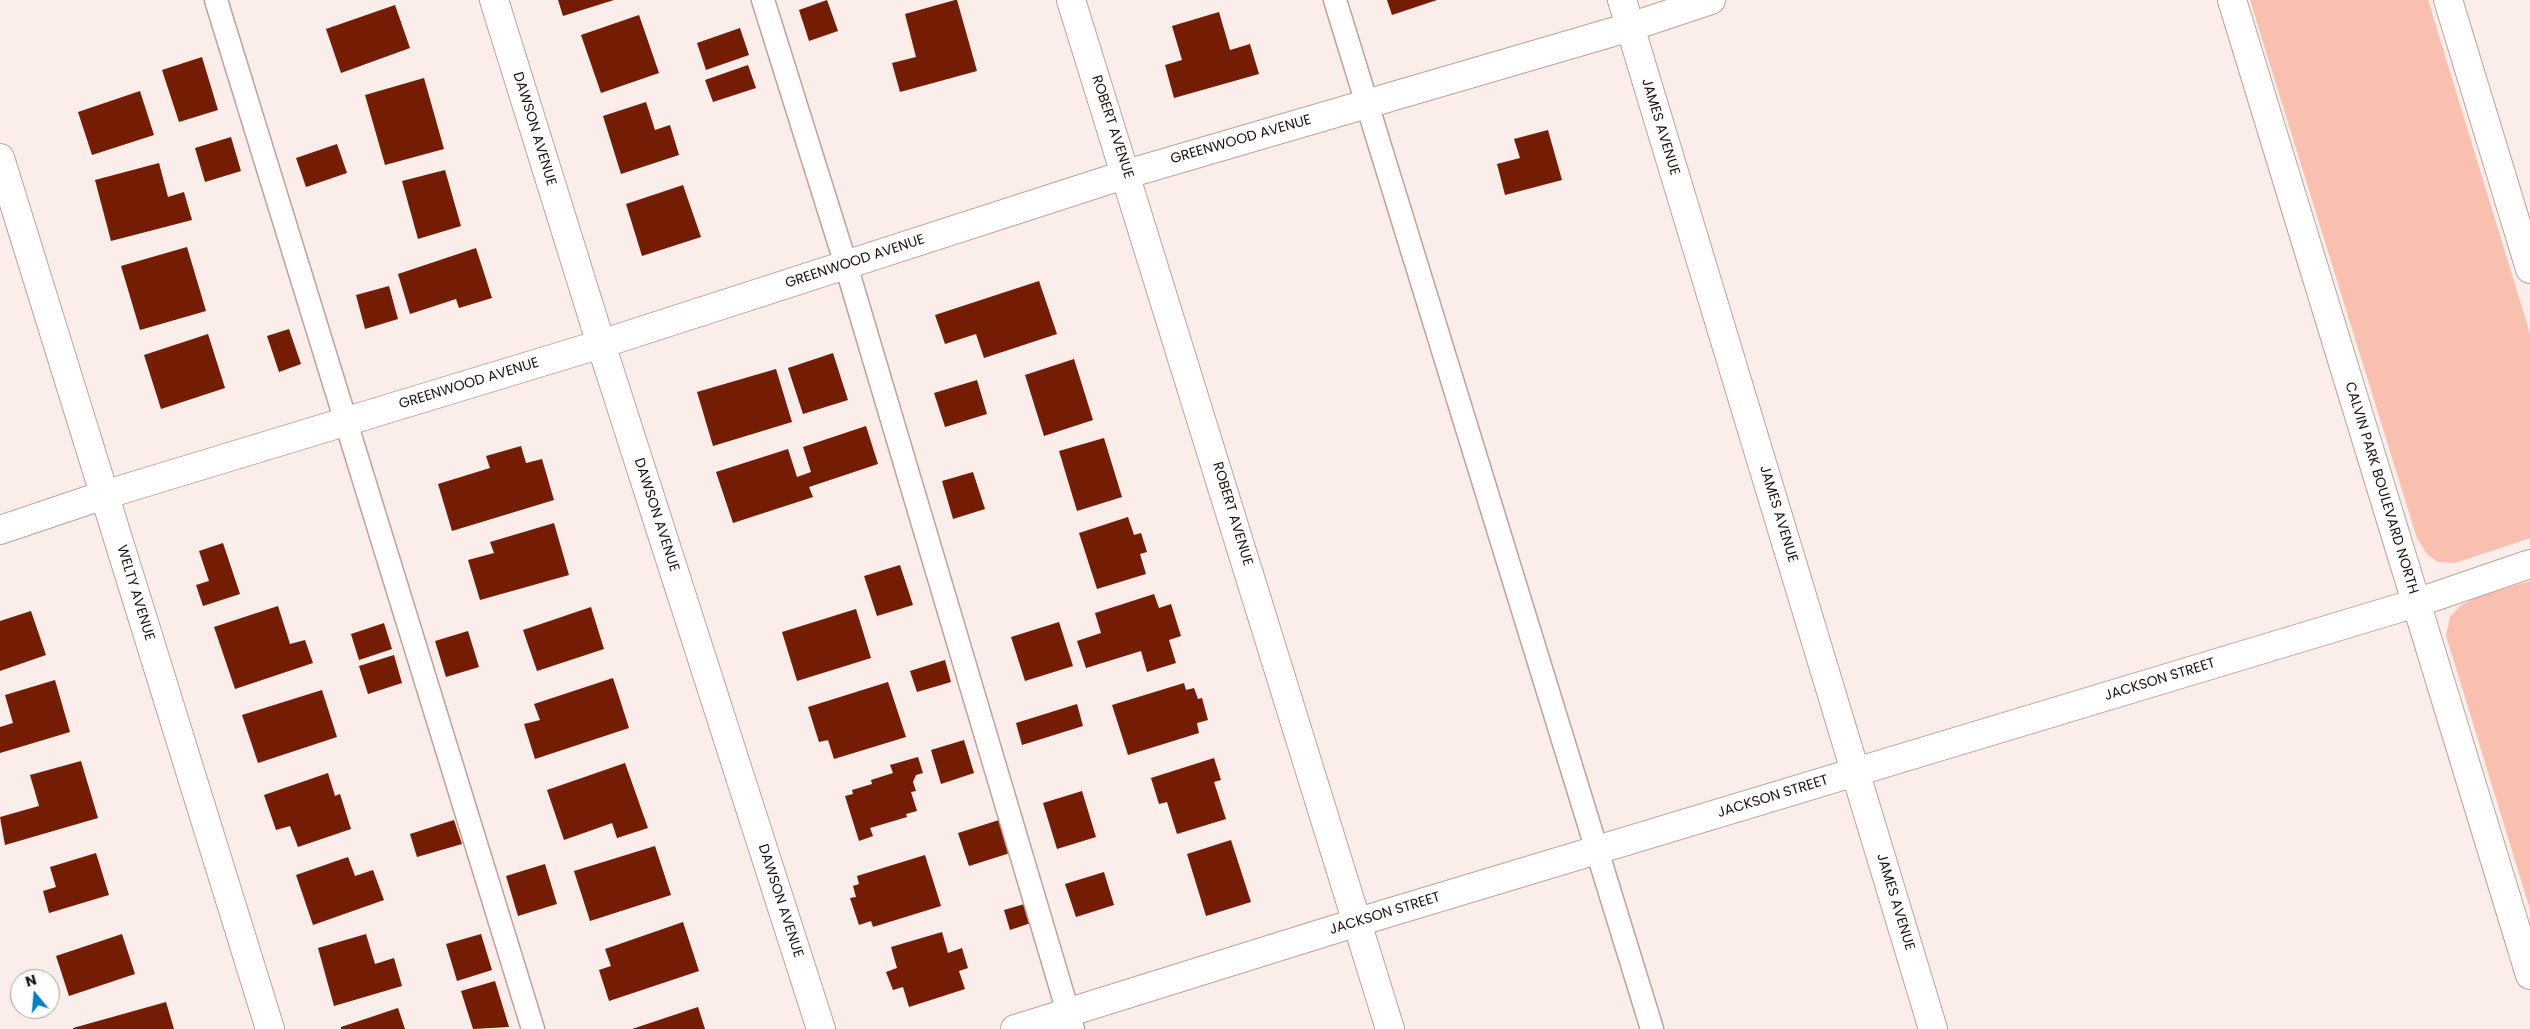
<!DOCTYPE html>
<html>
<head>
<meta charset="utf-8">
<style>
	body { margin:0 }
	#map { position:relative; width:2530px; height:1029px; overflow:hidden; background:#fbedea; font-family:Poppins,sans-serif }
	canvas { display:block }
	.north { position:absolute; left:10px; top:969px; width:50px; height:50px; box-sizing:border-box; background:#fefefe; border:1px solid #a4a09e; border-radius:50%; rotate:343deg; font-size:14px; font-weight:700; line-height:20px; text-align:center; color:#1d120f }
	.north::after { content:''; display:block; margin:auto; width:18px; height:22px; background:#037dc6; clip-path:polygon(50% 0,100% 100%,50% 72%,0 100%) }
</style>
</head>
<body>
<div id="map">
<canvas width="2530" height="1029"></canvas>
<div class="north">N</div>
</div>
<script>
const ctx = document.querySelector('canvas').getContext('2d');
ctx.lineJoin = 'round';
function fillPath(path, color) { ctx.fillStyle = color; ctx.fill(path, 'evenodd'); }
const toPath = rows => new Path2D(rows.map(r => 'M' + r).join(''));
function stroke(path, color, width, dash) { ctx.strokeStyle = color; ctx.lineWidth = width; ctx.lineCap = dash ? 'butt' : 'round'; ctx.setLineDash(dash || []); ctx.stroke(path); }
function write(font, color, halo, rows, align = 'center') {
  ctx.font = font + ' Poppins,sans-serif'; ctx.lineWidth = 5; ctx.setLineDash([]); ctx.textBaseline = 'middle'; ctx.strokeStyle = halo; ctx.fillStyle = color; for (const [text, x, y, turn = 0] of rows) {
    ctx.save(); ctx.translate(x, y); ctx.rotate((+turn || 0) * Math.PI / 180); ctx.textAlign = isNaN(turn) ? turn : align; if (halo) ctx.strokeText(text, 0, 0); ctx.fillText(text, 0, 0); ctx.restore();
  }
}
fillPath(toPath([
	[2250,0,2428,0,2530,334,2530,538,2455,563,2438,562,2427,554,2417,538],
	[2530,581,2530,909,2446,635,2450,617,2460,606,2478,596]
]), '#f9bfaf');
fillPath(toPath([
	[558,0,614,0,563,16],
	[827,0,838,31,809,41,799,10],
	[955,0,957,0,977,71,900,92,892,63,916,57,905,14],
	[1387,0,1437,0,1392,15],
	[395,5,410,48,341,73,326,29],
	[1219,12,1230,50,1250,44,1259,74,1174,98,1165,65,1182,60,1172,26],
	[639,15,659,73,601,93,581,35],
	[740,28,749,55,706,70,697,43],
	[202,57,218,110,179,122,162,70],
	[748,65,756,88,713,102,705,80],
	[424,78,444,149,385,165,365,95],
	[140,91,154,135,92,155,78,112],
	[646,102,655,130,670,125,679,155,621,174,603,116],
	[1548,130,1562,180,1505,195,1497,164,1520,158,1514,139],
	[231,137,241,171,205,182,195,148],
	[337,144,347,173,306,187,296,158],
	[159,163,168,197,184,192,192,220,111,241,95,180],
	[445,170,461,226,418,239,402,181],
	[683,185,701,237,642,256,626,204],
	[187,247,206,311,140,330,121,266],
	[476,248,492,298,459,308,456,299,410,314,398,274],
	[1039,281,1057,334,984,358,976,334,945,344,935,315],
	[389,286,398,319,365,329,356,295],
	[289,329,301,364,279,372,267,336],
	[208,334,225,388,161,409,144,355],
	[833,353,848,400,803,414,788,368],
	[1074,359,1093,420,1044,436,1025,375],
	[776,369,792,422,713,446,697,392],
	[977,380,987,414,945,427,934,393],
	[866,426,878,464,809,487,813,497,733,523,716,472,788,449,797,477,811,472,803,447],
	[1104,438,1122,497,1077,511,1059,451],
	[521,446,526,463,542,459,554,500,452,531,438,484,490,468,486,456],
	[973,472,985,509,953,519,942,481],
	[1128,517,1134,535,1141,533,1147,552,1140,554,1146,574,1097,589,1079,533],
	[554,523,569,575,480,600,468,560,494,553,490,542],
	[223,543,240,594,203,606,196,585,209,581,199,551],
	[900,565,913,605,877,616,864,576],
	[1154,594,1159,608,1171,604,1181,636,1169,640,1176,663,1147,672,1141,651,1086,668,1077,641,1101,633,1095,613],
	[278,606,290,644,305,640,313,663,235,689,214,627],
	[591,607,604,649,537,671,523,630],
	[856,609,871,658,797,681,782,632],
	[31,611,46,655,0,671,0,621],
	[1059,622,1073,666,1025,681,1011,637],
	[384,623,392,649,359,660,351,634],
	[468,631,479,667,446,677,435,641],
	[394,655,402,683,368,694,359,666],
	[945,660,951,682,917,692,910,671],
	[613,678,629,728,535,759,524,724,540,720,534,704],
	[55,680,70,732,0,753,0,727,13,723,5,695],
	[888,682,906,737,834,759,828,740,819,742,808,707],
	[1184,683,1186,690,1194,688,1198,699,1202,698,1208,720,1197,723,1199,733,1128,755,1112,705],
	[322,690,337,737,258,763,242,715],
	[1077,704,1083,726,1022,745,1016,723],
	[964,740,974,773,941,784,931,750],
	[918,757,923,773,916,775,913,782,916,791,911,792,917,811,906,814,907,817,870,828,873,836,859,841,845,796,853,794,852,790,872,784,871,780,893,773,890,765],
	[1214,758,1221,780,1214,782,1226,819,1177,834,1167,802,1159,804,1151,778],
	[81,761,98,818,5,845,0,817,39,806,30,775],
	[625,763,648,828,617,838,612,823,564,840,547,790],
	[328,773,335,796,340,794,351,829,298,847,290,826,276,830,264,795],
	[1082,791,1096,837,1057,849,1043,803],
	[454,820,462,844,417,857,410,834],
	[999,820,1010,853,969,866,958,833],
	[1231,840,1251,902,1206,916,1187,854],
	[655,846,671,895,590,921,574,871],
	[96,853,109,895,49,913,43,891,56,887,50,867],
	[925,855,941,906,873,927,871,921,859,925,850,898,856,897,853,886,859,884,857,876],
	[348,857,355,876,373,870,384,900,313,925,296,875],
	[545,864,557,904,518,916,506,876],
	[1104,872,1114,905,1076,917,1065,884],
	[1028,903,1034,922,1010,930,1004,910],
	[683,922,699,971,609,1001,599,970,611,966,605,949],
	[942,932,948,953,962,948,968,968,959,971,965,989,909,1007,903,987,893,990,886,972,897,968,891,947],
	[122,934,135,974,69,996,56,956],
	[366,934,375,964,394,958,402,986,334,1006,318,948],
	[481,934,492,970,457,981,446,944],
	[495,981,509,1027,473,1029,461,991],
	[166,1002,174,1029,73,1029,73,1028],
	[698,1007,705,1029,632,1029],
	[398,1008,405,1029,341,1029,341,1027]
]), '#741d04');
const service = toPath([
	[216,0,533,1029],
	[763,0,846,265,1073,1029],
	[1335,0,1652,1029]
]);
const minor = toPath([
	[494,0,601,344,821,1029],
	[1071,0,1390,1029],
	[1622,0,1933,1029],
	[0,530,104,495,601,344,1127,174,1630,27,1711,0],
	[1015,1029,1358,922,2416,603,2530,564]
]);
const tertiary = toPath([
	[2232,0,2530,975],
	[2448,0,2530,269],
	[0,158,270,1029]
]);
stroke(service, '#c0a199', 25);
stroke(minor, '#c0a199', 30);
stroke(tertiary, '#c0a199', 30);
stroke(service, '#fff', 22);
stroke(minor, '#fff', 28);
stroke(tertiary, '#fff', 28);
write('14px', '#1d120f', '#fefefe', [
	["ROBERT AVENUE",1112,127,72],
	["JAMES AVENUE",1660,127,73],
	["DAWSON AVENUE",534,129,73],
	["GREENWOOD AVENUE",1241,140,-16],
	["GREENWOOD AVENUE",855,262,-18],
	["GREENWOOD AVENUE",469,384,-17],
	["CALVIN PARK BOULEVARD NORTH",2381,488,73],
	["ROBERT AVENUE",1232,514,73],
	["JAMES AVENUE",1778,514,73],
	["DAWSON AVENUE",656,515,72],
	["WELTY AVENUE",135,593,73],
	["JACKSON STREET",2160,680,-17],
	["JACKSON STREET",1773,797,-17],
	["DAWSON AVENUE",780,901,72],
	["JAMES AVENUE",1895,902,73],
	["JACKSON STREET",1385,914,-17]
]);
</script>
</body>
</html>
